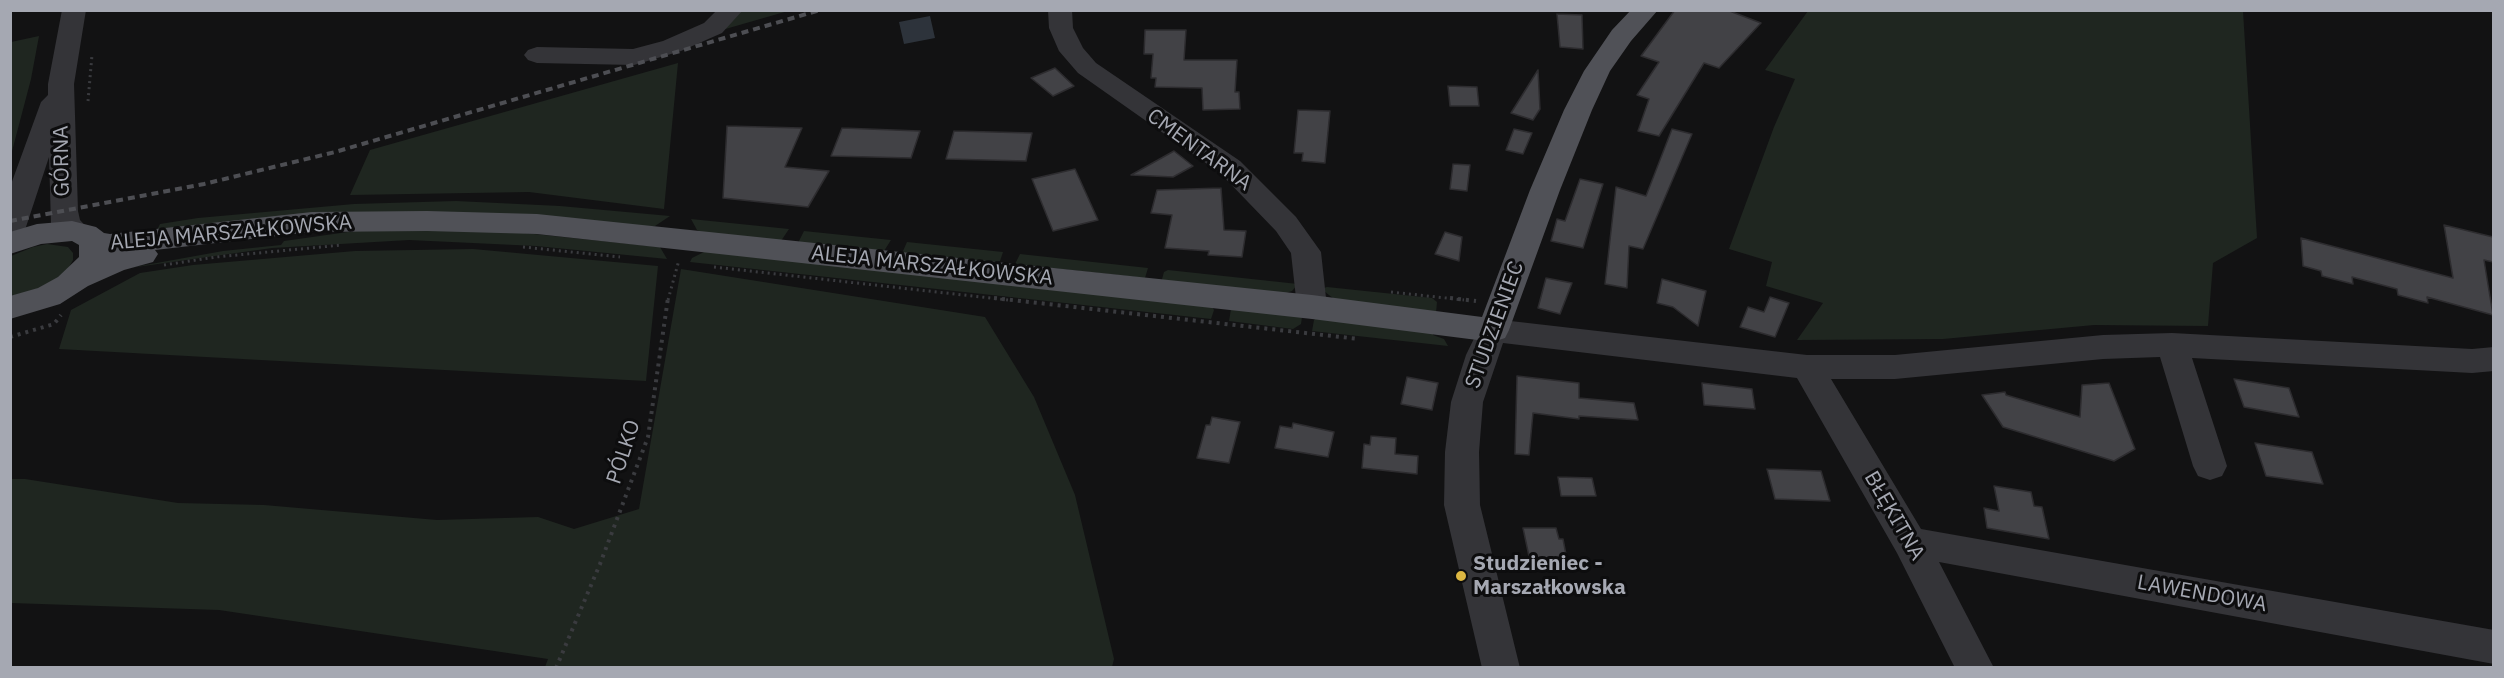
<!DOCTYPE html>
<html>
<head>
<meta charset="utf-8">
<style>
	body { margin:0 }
	#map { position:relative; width:2504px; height:678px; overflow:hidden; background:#121213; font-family:"IBM Plex Sans",sans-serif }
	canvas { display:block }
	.frame { position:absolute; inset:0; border:12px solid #a5a8b2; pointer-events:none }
</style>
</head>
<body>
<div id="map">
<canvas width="2504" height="678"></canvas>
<div class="frame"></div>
</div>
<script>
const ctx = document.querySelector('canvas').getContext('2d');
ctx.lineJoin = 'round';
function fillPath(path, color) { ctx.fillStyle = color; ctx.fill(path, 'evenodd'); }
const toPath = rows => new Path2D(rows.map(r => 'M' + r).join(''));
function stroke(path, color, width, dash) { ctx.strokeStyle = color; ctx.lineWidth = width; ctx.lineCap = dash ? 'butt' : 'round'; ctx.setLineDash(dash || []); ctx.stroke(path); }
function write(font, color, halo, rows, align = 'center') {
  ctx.font = font + ' "IBM Plex Sans",sans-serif'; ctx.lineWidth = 6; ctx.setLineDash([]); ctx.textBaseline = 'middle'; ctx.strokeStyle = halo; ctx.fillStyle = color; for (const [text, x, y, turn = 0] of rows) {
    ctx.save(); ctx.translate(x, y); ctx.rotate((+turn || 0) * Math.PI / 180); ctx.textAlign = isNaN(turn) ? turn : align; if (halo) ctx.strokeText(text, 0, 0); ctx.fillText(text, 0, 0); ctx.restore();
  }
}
fillPath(toPath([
	[737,11,788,11,715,32],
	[1808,11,2243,11,2257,238,2213,263,2208,326,2094,325,1943,339,1797,340,1823,303,1766,286,1772,262,1729,249,1774,127,1795,79,1765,70],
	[39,36,31,79,11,155,11,42],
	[678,63,664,209,529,192,350,195,370,150],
	[456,201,560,206,670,216,655,226,645,227,531,216,154,236,160,224,198,218,354,204],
	[691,219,789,229,781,241,704,233,697,230],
	[355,231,505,231,660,247,667,259,536,246,409,240,272,248,129,268,223,251,281,245,284,241],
	[804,231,891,240,884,251,798,243],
	[907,242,1003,252,1000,261,993,263,905,254,903,251],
	[47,244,68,247,73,253,73,260,68,269,60,277,33,291,11,296,11,256,33,247],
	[473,249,658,266,646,381,59,349,71,310,140,273,193,265,355,251],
	[706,251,1212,307,1214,310,1211,319,690,262,692,258],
	[1020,254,1148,268,1145,278,1015,264],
	[681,269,985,317,1034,397,1075,495,1114,659,1112,667,545,667,548,659,219,610,11,603,11,479,25,479,178,503,264,505,437,520,538,517,574,529,639,509],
	[1168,270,1298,284,1292,291,1283,294,1163,282,1162,279,1164,272],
	[1327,287,1432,298,1437,302,1436,313,1334,299,1324,291,1324,288],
	[1231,309,1302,317,1301,324,1293,329,1229,321],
	[1317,317,1434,330,1433,335,1444,339,1448,346,1312,331,1314,320]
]), '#1f2620');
fillPath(toPath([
	[930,16,935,38,904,44,899,22]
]), '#2d333b');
const building = toPath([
	[1675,10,1727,10,1761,23,1719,68,1704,63,1659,136,1638,131,1649,99,1637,95,1659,62,1641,56,1675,10],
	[1557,14,1582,15,1583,49,1560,47,1557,14],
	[1145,30,1186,30,1184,60,1237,60,1235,92,1239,92,1240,109,1203,110,1202,88,1155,87,1156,78,1151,78,1153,54,1144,54,1145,30],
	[1055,68,1074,86,1053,96,1031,78,1055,68],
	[1538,70,1540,109,1533,120,1511,113,1538,70],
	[1448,86,1477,87,1479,106,1450,106,1448,86],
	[1298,110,1330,111,1325,163,1302,161,1303,153,1294,153,1298,110],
	[727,126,802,128,785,167,829,171,808,207,723,198,727,126],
	[842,128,920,131,911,158,831,156,842,128],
	[1514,129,1532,133,1523,154,1506,150,1514,129],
	[1672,129,1692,134,1643,249,1629,246,1627,288,1605,284,1616,187,1646,196,1672,129],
	[954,131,1032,133,1026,161,946,159,954,131],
	[1174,151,1193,166,1173,177,1131,175,1174,151],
	[1453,164,1470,165,1467,191,1450,189,1453,164],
	[1075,169,1098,220,1053,231,1032,179,1075,169],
	[1580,179,1603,184,1583,248,1551,241,1557,219,1565,221,1580,179],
	[1221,188,1224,230,1246,231,1242,257,1208,255,1209,251,1165,248,1172,215,1151,213,1157,190,1221,188],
	[2444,225,2493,237,2493,262,2484,260,2493,315,2427,297,2428,303,2398,295,2397,289,2352,277,2353,284,2322,276,2321,271,2303,266,2301,238,2453,278,2444,225],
	[1445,232,1462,237,1459,261,1435,254,1445,232],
	[1546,278,1572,283,1560,314,1538,308,1546,278],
	[1662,279,1706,291,1698,326,1673,307,1657,303,1662,279],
	[1770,297,1789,303,1775,337,1740,327,1748,307,1764,312,1770,297],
	[1517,376,1579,383,1579,398,1634,403,1638,420,1579,416,1579,419,1533,413,1529,455,1515,454,1517,376],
	[1407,377,1438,383,1432,410,1401,404,1407,377],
	[2234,379,2289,388,2299,417,2244,407,2234,379],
	[1702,383,1752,389,1755,409,1704,405,1702,383],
	[2109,383,2135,449,2114,461,2003,427,1982,395,2005,392,2006,395,2080,417,2082,385,2109,383],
	[1212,417,1240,422,1229,463,1197,458,1206,425,1210,425,1212,417],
	[1293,423,1334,432,1328,457,1275,448,1280,426,1292,428,1293,423],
	[1371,436,1396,438,1395,454,1418,456,1417,474,1362,468,1364,444,1370,445,1371,436],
	[2255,443,2312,452,2323,484,2266,476,2255,443],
	[1767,469,1821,471,1830,501,1775,499,1767,469],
	[1558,477,1592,478,1596,496,1561,496,1558,477],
	[1994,486,2031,492,2034,506,2042,507,2049,539,1987,528,1984,508,1999,511,1994,486],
	[1523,528,1556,528,1559,539,1563,539,1567,560,1530,561,1523,528]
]);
fillPath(building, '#424246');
stroke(building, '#2d2c2f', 1.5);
stroke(toPath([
	[88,101,92,55],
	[523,247,620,257],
	[164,265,216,257,342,245],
	[714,267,1008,300],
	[1391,292,1464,300],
	[668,300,679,260]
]), '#3a3b3f', 3, [2, 4]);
stroke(toPath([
	[994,298,1359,339],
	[1450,298,1476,301],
	[10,337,54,324,61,315],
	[556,668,600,564,648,437,668,298]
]), '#3a3b3f', 4, [3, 5]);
fillPath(toPath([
	[62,10,86,10,74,84,78,211,80,220,91,232,86,239,76,242,66,239,51,224,49,157,25,230,20,237,10,240,10,187,41,102,48,95,48,84,62,10],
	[717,10,743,10,722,33,681,51,634,65,537,63,528,60,524,55,528,50,537,47,633,49,663,41,704,23,717,10],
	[1048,10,1072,10,1073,28,1083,48,1096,63,1240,161,1296,217,1321,252,1327,307,1323,315,1312,318,1301,315,1297,307,1291,253,1276,231,1220,173,1078,73,1059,51,1049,28,1048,10],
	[1493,319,1807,355,1895,355,2103,335,2172,333,2472,349,2494,347,2494,371,2472,373,2192,358,2227,466,2222,476,2210,480,2198,476,2193,466,2160,357,2103,359,1895,379,1831,379,1921,529,2494,630,2494,664,1939,562,1994,668,1955,668,1897,553,1797,378,1503,343,1483,402,1479,452,1480,505,1520,668,1482,668,1444,505,1445,452,1451,402,1466,355,1482,322,1493,319]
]), '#343438');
fillPath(toPath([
	[1631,10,1658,10,1631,41,1610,71,1592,110,1560,190,1509,330,1505,338,1493,342,1312,319,537,234,427,231,312,232,155,250,158,254,153,262,124,270,88,286,60,304,10,319,10,296,38,288,58,277,79,257,79,245,72,241,41,244,10,254,10,232,37,224,72,221,96,227,104,233,110,234,312,212,427,211,537,214,1312,295,1482,317,1530,190,1564,110,1584,71,1612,30,1631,10]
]), '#505157');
stroke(toPath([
	[10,221,204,184,335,152,820,10]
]), '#4d4e53', 4, [7, 5]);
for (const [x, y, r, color] of [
	[1461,576,6,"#dcb742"]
]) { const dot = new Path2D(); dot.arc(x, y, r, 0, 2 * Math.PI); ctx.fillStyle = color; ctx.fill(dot); stroke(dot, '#0d0d0e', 2); }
write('21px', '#a5a8b2', '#0d0d0e', [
	["CMENTARNA",1199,150,36],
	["GÓRNA",62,161,-91],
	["ALEJA MARSZAŁKOWSKA",231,233,-5],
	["ALEJA MARSZAŁKOWSKA",932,266,6],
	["STUDZIENIEC",1495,325,-70],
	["PÓLKO",624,452,-72],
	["BŁĘKITNA",1894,516,60],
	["LAWENDOWA",2202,594,10]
]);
write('bold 21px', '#a5a8b2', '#0d0d0e', [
	["Studzieniec -",1473,564],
	["Marszałkowska",1473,588]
], 'left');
</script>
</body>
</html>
